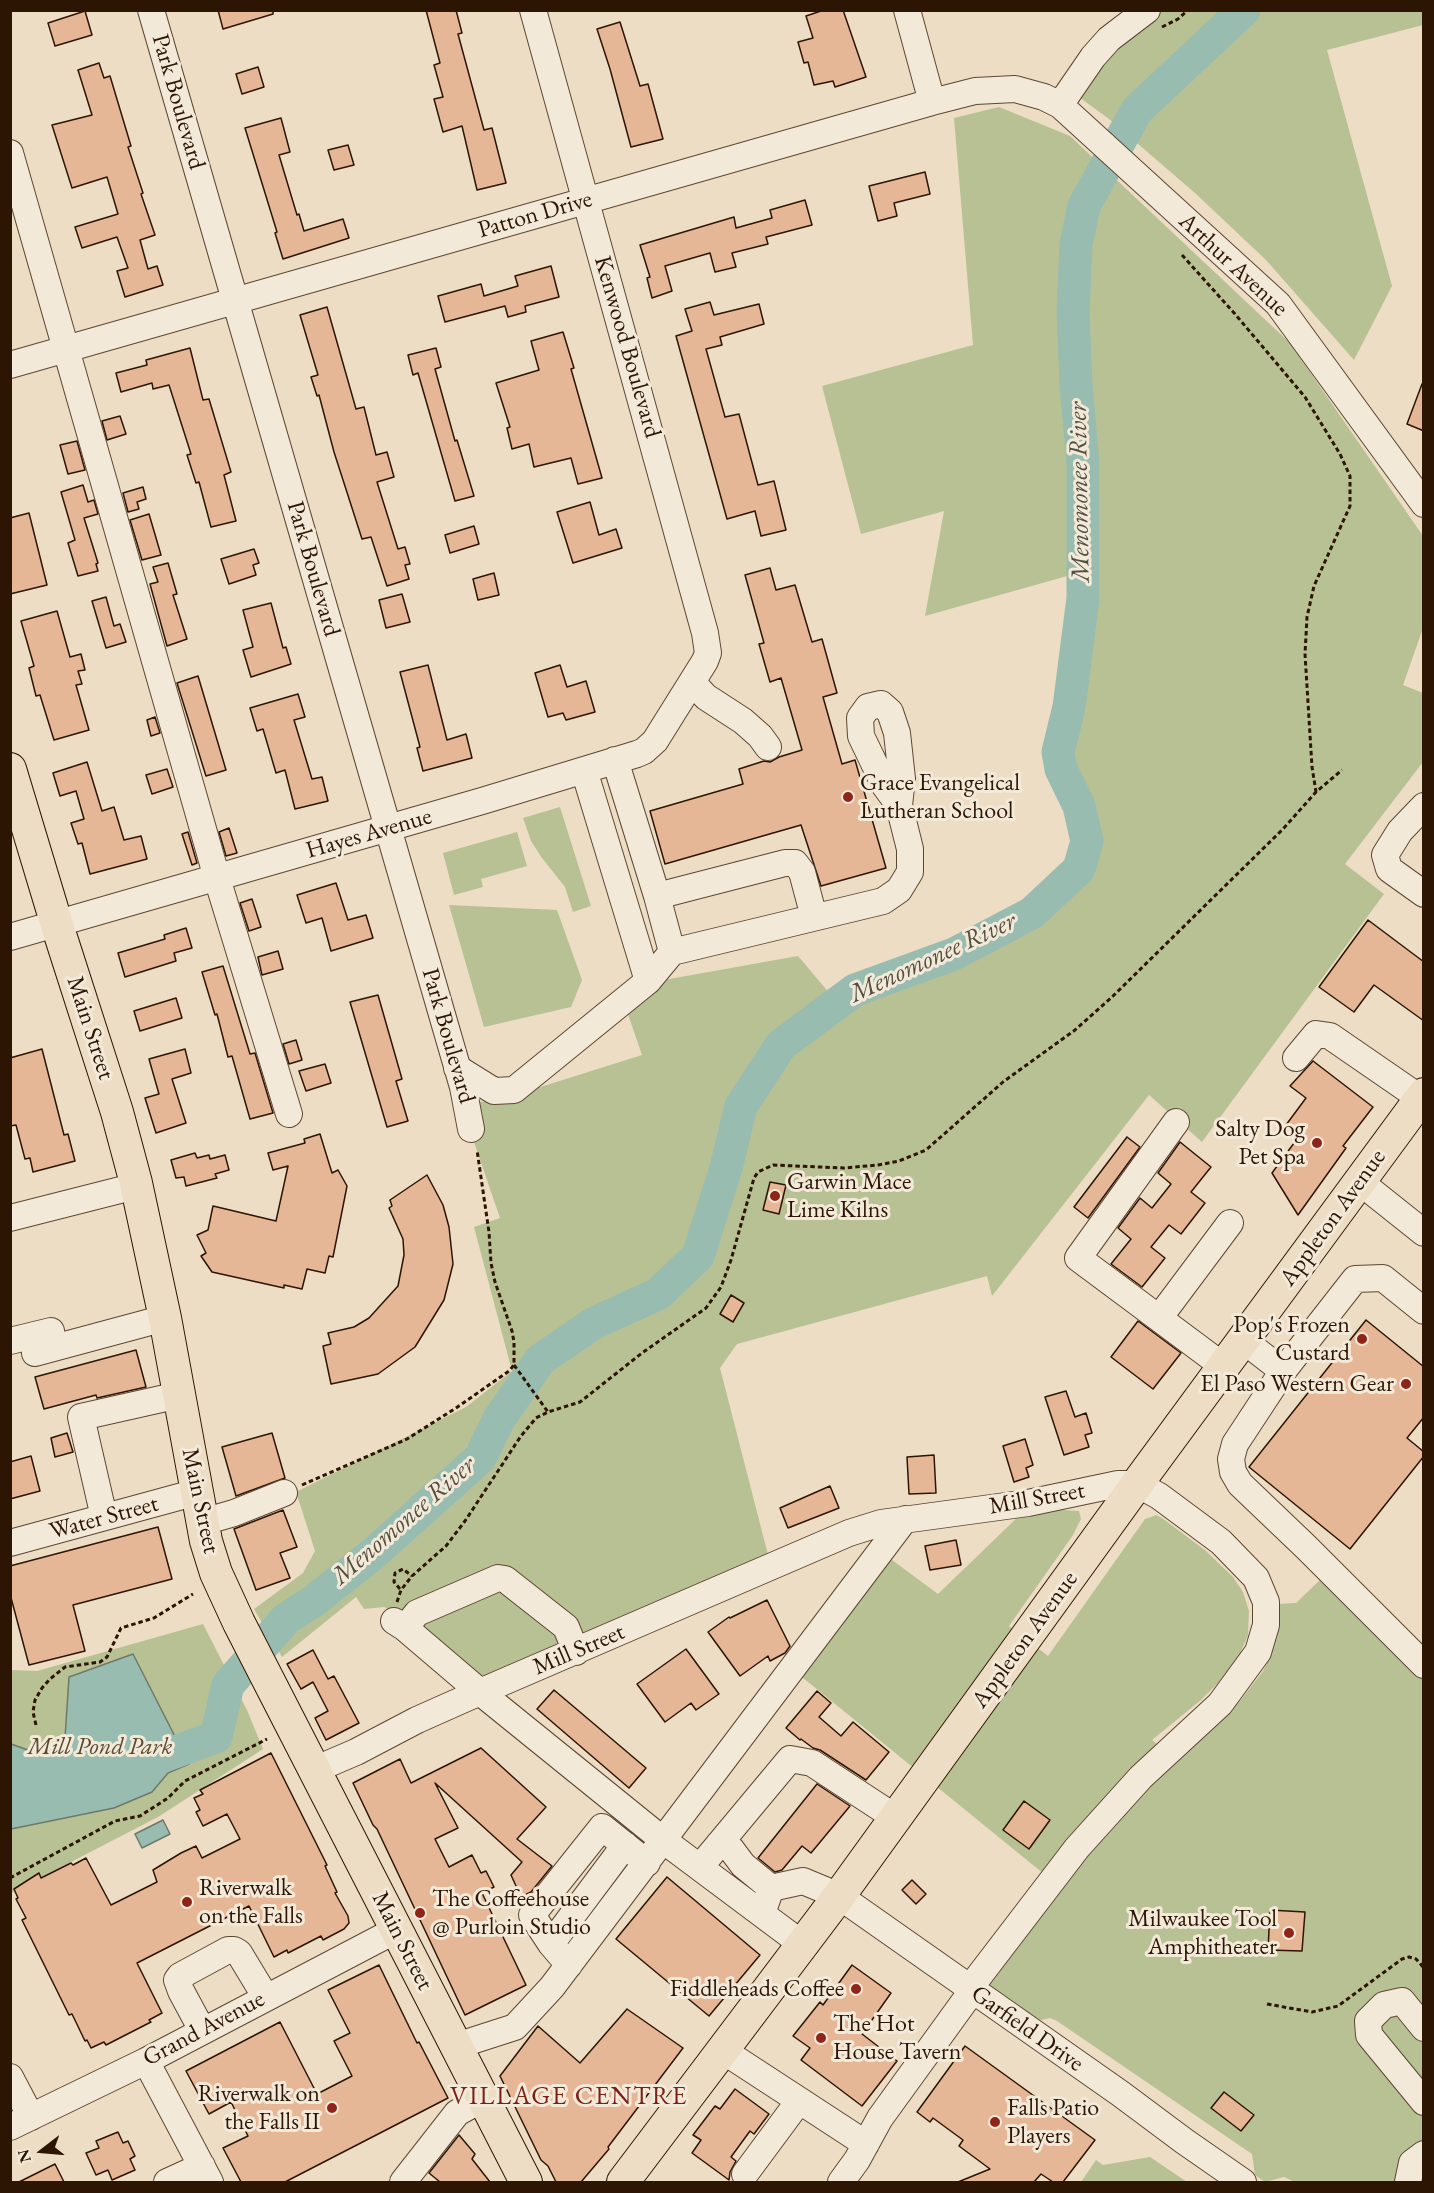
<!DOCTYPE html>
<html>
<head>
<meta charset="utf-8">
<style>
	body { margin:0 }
	#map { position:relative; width:1434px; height:2193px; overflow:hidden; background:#ecddc4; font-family:"EB Garamond",serif }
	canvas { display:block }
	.frame { position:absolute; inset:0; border:12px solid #2d1503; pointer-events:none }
	.north { position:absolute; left:12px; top:2121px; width:60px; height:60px; -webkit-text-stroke:4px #f3e9d9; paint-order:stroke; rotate:254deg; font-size:16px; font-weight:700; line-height:24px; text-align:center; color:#2d1503 }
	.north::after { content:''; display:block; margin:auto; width:21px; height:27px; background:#2d1503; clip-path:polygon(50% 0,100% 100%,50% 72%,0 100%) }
</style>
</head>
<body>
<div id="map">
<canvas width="1434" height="2193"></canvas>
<div class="frame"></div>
<div class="north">N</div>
</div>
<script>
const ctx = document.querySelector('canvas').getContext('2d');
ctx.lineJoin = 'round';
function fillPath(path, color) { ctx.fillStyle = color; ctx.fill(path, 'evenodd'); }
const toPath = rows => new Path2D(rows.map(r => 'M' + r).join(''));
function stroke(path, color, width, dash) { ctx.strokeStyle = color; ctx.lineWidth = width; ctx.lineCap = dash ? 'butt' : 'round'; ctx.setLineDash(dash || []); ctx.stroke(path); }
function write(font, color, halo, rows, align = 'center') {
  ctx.font = font + ' "EB Garamond",serif'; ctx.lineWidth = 6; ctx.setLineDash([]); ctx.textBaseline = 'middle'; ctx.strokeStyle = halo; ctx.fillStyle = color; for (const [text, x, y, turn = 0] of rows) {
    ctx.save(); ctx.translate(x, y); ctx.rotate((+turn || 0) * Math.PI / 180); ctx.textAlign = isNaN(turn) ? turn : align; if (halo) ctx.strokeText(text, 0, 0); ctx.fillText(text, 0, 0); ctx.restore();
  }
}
fillPath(toPath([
	[1159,11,1423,11,1423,25,1327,50,1392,286,1354,360,1266,260,1195,193,1109,119,1079,97,1130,30],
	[999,107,1070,136,1290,343,1423,536,1423,628,1403,685,1423,693,1423,762,1345,864,1384,894,1202,1142,1149,1095,992,1296,987,1276,737,1344,720,1368,768,1555,486,1681,407,1617,384,1607,364,1609,356,1597,282,1657,254,1609,303,1573,315,1551,296,1492,466,1407,512,1371,474,1227,500,1218,460,1101,493,1102,642,1055,619,988,798,956,847,1014,877,991,953,963,1036,924,1071,897,1089,872,1099,838,1093,817,1076,780,1070,752,1075,714,1090,657,1092,569,925,616,944,511,861,534,822,386,973,345,954,118],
	[560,807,591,906,573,912,565,887,542,858,531,841,523,818],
	[517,832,527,866,481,879,483,887,454,895,443,853],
	[449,905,557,910,582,980,571,1007,484,1027],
	[1046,1509,1079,1511,1081,1519,1073,1535,1009,1626,1048,1656,1145,1519,1151,1517,1156,1515,1162,1518,1206,1551,1233,1577,1243,1592,1249,1611,1248,1635,1240,1654,1218,1683,1201,1700,1152,1740,1177,1760,1240,1701,1263,1671,1271,1655,1274,1638,1276,1604,1296,1603,1321,1579,1423,1679,1423,2182,1295,2182,1284,2177,1265,2182,1255,2175,1252,2154,1057,2021,1050,2018,1032,2022,990,1987,989,1979,1060,1887,797,1673,888,1557,938,1594,1022,1513],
	[203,1624,247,1710,263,1749,158,1817,11,1893,10,1670,37,1671],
	[1150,2157,1187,2182,1081,2182,1096,2160,1103,2165]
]), '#b8c194');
const water = toPath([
	[133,1654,189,1764,168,1773,152,1792,114,1808,11,1829,11,1744,28,1750,45,1751,58,1747,65,1738,69,1677,133,1654],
	[163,1820,170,1834,142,1848,135,1834,163,1820]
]);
fillPath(water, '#99bcb1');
stroke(water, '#6e796b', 1.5);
stroke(toPath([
	[139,1765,216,1737,228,1685,286,1619,315,1600,374,1553,480,1458,499,1419,540,1360,594,1323,658,1294,698,1256,726,1168,741,1106,781,1045,855,990,954,954,1032,913,1079,869,1087,841,1079,806,1061,769,1058,752,1069,707,1083,598,1083,464,1076,385,1073,313,1076,244,1084,206,1137,110,1244,10]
]), '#99bcb1', 33);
const building = toPath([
	[218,10,273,10,273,14,223,29,218,10],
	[426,10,456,10,462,33,458,34,484,130,492,128,506,183,477,190,462,126,443,132,434,99,443,97,434,65,440,63,426,10],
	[824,10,843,10,866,77,835,87,833,81,814,85,808,62,804,63,798,42,813,38,806,16,824,10],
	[85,11,92,35,55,46,48,23,85,11],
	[620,22,640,86,648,84,663,139,631,147,610,69,597,29,620,22],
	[99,63,104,78,110,76,131,146,128,147,143,193,141,194,155,235,140,240,148,269,157,266,163,285,125,297,117,271,128,268,117,237,82,248,75,227,118,214,107,177,72,188,52,125,92,115,78,70,99,63],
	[258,67,264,87,242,94,236,74,258,67],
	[281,118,290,152,279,155,297,215,299,214,304,231,343,219,349,238,283,259,275,233,277,232,245,128,281,118],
	[348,145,354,165,334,170,328,150,348,145],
	[925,172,930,194,894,203,897,216,878,221,869,186,925,172],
	[805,200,812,225,766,237,768,244,732,253,736,267,715,272,710,253,665,266,672,291,652,298,647,278,650,277,640,245,734,217,736,228,772,218,770,210,805,200],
	[551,266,559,297,525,306,526,312,508,317,505,306,445,322,438,296,481,284,484,296,518,286,515,276,551,266],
	[710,302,714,315,759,304,764,324,720,337,722,345,706,349,725,417,739,414,758,485,774,481,786,530,761,536,755,511,727,519,676,336,692,331,685,309,710,302],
	[327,307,356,409,364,407,376,455,387,452,394,477,377,482,398,549,405,547,410,564,405,565,409,579,387,586,371,537,362,539,334,452,319,395,317,396,311,377,318,375,300,315,327,307],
	[563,332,574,368,571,369,602,478,578,484,571,458,534,467,529,444,512,449,507,428,510,427,496,383,539,370,531,341,563,332],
	[190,348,203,400,209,399,231,472,224,475,236,521,211,527,199,482,196,483,187,455,191,454,169,385,153,389,152,383,121,392,116,373,147,365,146,360,190,348],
	[436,348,441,367,435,369,455,441,457,440,474,496,455,501,418,373,413,375,408,355,436,348],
	[1422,384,1424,384,1424,431,1407,424,1422,384],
	[120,416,126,434,107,440,102,421,120,416],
	[77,441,85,470,68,474,60,445,77,441],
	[83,485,88,502,94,500,98,514,84,518,98,563,96,564,98,571,78,576,68,543,75,540,61,492,83,485],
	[143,487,146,499,137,502,139,509,128,512,123,493,143,487],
	[590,502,599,535,616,529,622,548,573,563,557,512,590,502],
	[29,513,47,585,10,594,10,518,29,513],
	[149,514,161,555,142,560,130,520,149,514],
	[474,526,479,544,450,553,445,535,474,526],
	[254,549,259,563,253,565,256,575,229,584,221,559,254,549],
	[168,563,177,594,173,595,187,639,167,646,150,584,158,582,153,567,168,563],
	[770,568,776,590,795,585,812,642,822,639,837,693,823,697,842,764,855,760,886,868,821,886,801,825,665,864,650,811,743,784,739,769,764,761,770,762,779,757,802,750,781,678,770,682,759,644,764,643,745,575,770,568],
	[494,573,499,595,478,600,473,579,494,573],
	[402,594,410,622,386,628,379,600,402,594],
	[106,597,114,626,120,624,126,642,106,648,92,601,106,597],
	[271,603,283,648,286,647,291,664,251,677,243,650,253,647,243,610,271,603],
	[57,611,70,657,81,654,85,670,78,671,82,684,76,685,89,730,54,740,40,695,36,696,29,668,34,666,21,621,57,611],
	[428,665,447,740,466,734,472,758,423,771,417,748,420,747,400,672,428,665],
	[560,665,567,687,586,681,595,712,566,720,563,713,548,717,535,673,560,665],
	[198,676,226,770,206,776,177,683,198,676],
	[298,694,305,717,294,720,312,779,322,777,328,801,295,809,285,770,276,773,263,729,257,731,250,708,298,694],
	[155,717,160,733,151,736,147,720,155,717],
	[87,762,102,811,114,807,124,840,141,836,147,859,90,874,82,843,78,844,71,823,84,819,76,791,60,796,53,773,87,762],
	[167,769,173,787,152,794,146,775,167,769],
	[229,828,237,853,226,856,219,832,229,828],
	[188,832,197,863,192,865,182,834,188,832],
	[336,883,348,920,366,915,373,938,331,951,322,918,306,923,297,895,336,883],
	[252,899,261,927,249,931,240,903,252,899],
	[1368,920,1424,962,1424,1021,1374,985,1354,1012,1319,987,1368,920],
	[186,928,192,948,174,953,176,961,125,977,118,953,165,939,164,935,186,928],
	[278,951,283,969,262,975,258,957,278,951],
	[223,966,250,1054,255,1053,273,1113,250,1119,232,1056,228,1057,217,1014,215,1015,202,972,223,966],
	[378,995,402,1079,396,1081,408,1121,387,1127,350,1002,378,995],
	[176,998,182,1018,140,1031,134,1011,176,998],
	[296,1040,302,1060,289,1064,283,1044,296,1040],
	[42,1049,64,1135,68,1134,75,1161,33,1172,30,1158,25,1159,16,1125,10,1126,10,1058,42,1049],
	[185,1049,191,1073,172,1079,186,1123,156,1133,145,1098,159,1094,149,1059,185,1049],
	[1313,1061,1373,1107,1343,1146,1346,1148,1298,1215,1272,1173,1297,1139,1283,1129,1306,1098,1290,1086,1313,1061],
	[325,1064,331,1083,306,1091,299,1071,325,1064],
	[320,1134,332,1173,338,1170,347,1186,333,1257,329,1256,325,1273,307,1269,302,1289,284,1285,284,1288,212,1272,201,1256,206,1253,197,1235,208,1230,213,1206,276,1221,288,1166,273,1170,268,1153,305,1143,304,1139,320,1134],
	[1127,1137,1140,1147,1088,1218,1074,1207,1127,1137],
	[1180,1142,1211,1167,1191,1192,1205,1203,1181,1234,1169,1225,1151,1247,1165,1258,1142,1287,1111,1264,1131,1239,1118,1228,1140,1198,1152,1208,1171,1184,1158,1173,1180,1142],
	[195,1153,197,1158,209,1155,210,1159,225,1155,229,1170,215,1174,217,1178,186,1186,184,1177,176,1178,171,1160,195,1153],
	[427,1175,443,1205,449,1227,453,1264,444,1300,415,1347,378,1374,331,1384,323,1346,331,1344,328,1333,354,1327,369,1318,398,1286,404,1255,403,1239,389,1208,392,1206,390,1200,427,1175],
	[770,1182,786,1185,779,1214,763,1210,770,1182],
	[731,1295,744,1303,733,1322,720,1314,731,1295],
	[1366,1320,1424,1367,1424,1417,1407,1438,1424,1452,1424,1456,1350,1549,1249,1467,1366,1320],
	[1138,1321,1181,1353,1153,1389,1111,1357,1138,1321],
	[136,1350,146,1387,97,1398,96,1395,44,1409,35,1377,136,1350],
	[1066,1391,1075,1417,1086,1413,1092,1433,1085,1435,1089,1447,1064,1455,1045,1397,1066,1391],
	[67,1433,73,1452,55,1457,51,1438,67,1433],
	[272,1433,285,1478,236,1496,222,1447,272,1433],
	[1025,1439,1033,1465,1026,1468,1029,1477,1014,1482,1003,1446,1025,1439],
	[934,1455,936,1493,909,1494,907,1457,934,1455],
	[31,1456,40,1491,10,1499,10,1462,31,1456],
	[830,1486,839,1508,788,1528,780,1508,830,1486],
	[283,1510,297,1547,280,1553,290,1578,256,1590,234,1529,283,1510],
	[158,1527,172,1579,73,1605,85,1651,29,1665,10,1594,10,1566,158,1527],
	[956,1540,961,1565,930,1570,925,1546,956,1540],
	[767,1600,790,1646,785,1653,770,1661,768,1656,740,1676,708,1632,729,1617,730,1618,767,1600],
	[686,1649,719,1694,696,1710,691,1703,665,1722,637,1684,686,1649],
	[313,1650,328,1679,334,1676,359,1723,326,1740,315,1718,328,1711,313,1682,301,1689,287,1664,313,1650],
	[554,1690,646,1768,629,1788,537,1709,554,1690],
	[817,1691,831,1703,819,1717,841,1736,853,1722,889,1752,866,1780,820,1750,813,1748,801,1739,800,1740,786,1728,817,1691],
	[481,1748,546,1807,517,1839,552,1866,531,1892,521,1897,511,1875,522,1862,435,1783,458,1828,435,1839,449,1867,472,1855,481,1873,486,1871,494,1887,482,1893,526,1985,465,2015,377,1829,373,1825,353,1783,400,1759,411,1783,481,1748],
	[271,1753,327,1865,325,1866,337,1892,335,1893,348,1916,349,1923,344,1929,323,1940,321,1936,288,1953,287,1950,274,1957,249,1906,137,1963,162,2013,149,2020,151,2022,106,2045,104,2042,91,2048,87,2040,85,2041,72,2014,69,2015,22,1920,26,1918,16,1899,18,1898,14,1889,39,1873,41,1878,71,1863,73,1865,86,1858,111,1905,157,1882,153,1870,181,1853,196,1846,202,1858,240,1839,227,1814,203,1826,196,1812,200,1810,194,1798,203,1794,200,1790,271,1753],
	[817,1784,850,1806,811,1853,802,1846,782,1870,775,1872,758,1858,817,1784],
	[1024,1801,1050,1820,1029,1849,1003,1830,1024,1801],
	[667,1877,760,1955,709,2016,616,1939,667,1877],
	[912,1880,926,1894,916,1904,902,1890,912,1880],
	[1270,1910,1305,1912,1302,1951,1268,1950,1270,1910],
	[379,1965,417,2043,419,2042,448,2098,285,2182,241,2182,223,2148,248,2136,231,2102,209,2114,186,2071,280,2022,317,2094,352,2076,334,2041,350,2033,328,1990,379,1965],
	[852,1965,891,1993,862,2034,897,2061,862,2106,801,2060,810,2048,793,2036,820,2002,823,2005,852,1965],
	[627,2009,683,2048,608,2147,609,2149,581,2182,556,2182,548,2166,541,2160,500,2076,538,2026,580,2063,627,2009],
	[965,2046,1095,2140,1063,2182,1053,2182,1041,2174,1034,2182,958,2182,990,2169,959,2146,963,2140,933,2118,930,2122,917,2112,965,2046],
	[735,2089,769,2114,754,2134,750,2131,731,2157,736,2161,730,2172,729,2180,692,2153,701,2140,693,2135,715,2106,720,2109,735,2089],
	[1224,2092,1254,2115,1241,2131,1211,2108,1224,2092],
	[118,2132,123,2143,128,2141,135,2156,130,2159,135,2170,112,2180,108,2170,96,2175,86,2153,99,2148,96,2141,118,2132],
	[459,2135,475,2154,472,2159,490,2182,440,2182,429,2173,459,2135],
	[55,2164,64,2182,19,2182,55,2164]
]);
fillPath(building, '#e6b796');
stroke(building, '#2d1503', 1.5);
const minor = toPath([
	[151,10,463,1087,471,1129],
	[907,10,932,102],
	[1060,105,1093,57,1109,39,1147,10],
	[10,153,217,878,289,1114],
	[10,365,932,102,975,91,1015,89,1044,97,1060,105,1278,304,1424,504],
	[692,682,706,697,743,721,760,736,768,747],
	[615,760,657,896,672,952],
	[1424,806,1400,831,1385,855,1389,869,1424,894],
	[657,896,785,863,795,863,802,872,814,917],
	[10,937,482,801,637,754,644,751,655,741,705,661,708,653,705,633,533,10],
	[648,981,672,952,883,901,899,890,910,872,910,849,899,805,902,779,897,733,890,712,881,704,868,707,860,718,861,736,885,786,899,805],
	[1296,1058,1316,1034,1330,1036,1420,1098],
	[457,1068,494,1091,514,1090,648,981,584,770],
	[1176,1122,1078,1258,1223,1366],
	[1360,1182,1424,1233],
	[10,1218,136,1186],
	[1159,1318,1230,1223],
	[1243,1340,1283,1371,1235,1444,1231,1459,1233,1472,1240,1484,1306,1547,1424,1665],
	[10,1341,51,1331,53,1342],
	[35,1353,165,1318],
	[1283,1371,1355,1279,1383,1278,1424,1311],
	[104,1517,81,1417,179,1395],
	[203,1522,234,1513,284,1493],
	[10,1543,197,1492],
	[394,1621,405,1628,480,1692,663,1840,802,1944],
	[405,1628,417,1613,498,1578,505,1579,566,1627,576,1652],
	[314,1770,356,1752,417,1720,480,1692,849,1533,881,1523,1028,1503,1118,1484,1137,1484,1159,1496,1221,1542,1256,1578,1266,1602,1266,1625,1258,1652,1220,1704,1141,1777,1077,1848,976,1980,972,1991,880,2118,857,2160,841,2182],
	[719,1844,731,1849,743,1865,771,1888,765,1905],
	[700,1867,790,1759,812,1763,896,1818],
	[771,1888,803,1881,839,1896,1121,2094,1184,2141,1243,2182],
	[551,1944,625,1845],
	[569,1965,551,1944,532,1915,602,1827,647,1863],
	[1424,2028,1402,2001,1384,2005,1368,2021,1369,2035,1424,2102],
	[202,2030,181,1991,177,1980,180,1976,228,1950,234,1950,239,1953,265,1996],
	[456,2046,515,2027,552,1987,905,1519],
	[722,2050,866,2144],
	[146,2061,210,2182],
	[10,2077,31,2117],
	[10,2127,146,2061,396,1930],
	[745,2174,799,2101],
	[167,2182,202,2166],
	[403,2182,457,2113,482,2099],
	[1408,2182,1412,2163,1424,2154]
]);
const major = toPath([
	[10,769,57,925,117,1112,136,1183,165,1318,206,1541,216,1573,239,1623,526,2182],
	[623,2182,839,1896,1137,1484,1424,1094]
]);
stroke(minor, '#5d4733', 28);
stroke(major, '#2d1503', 34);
stroke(toPath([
	[1162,27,1178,19,1188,10],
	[1182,255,1235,314,1305,397,1340,454,1350,476,1350,506,1314,586,1307,617,1305,654,1312,767,1316,792],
	[514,1365,548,1412],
	[302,1485,407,1439,456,1408,509,1371,514,1365,514,1342,512,1331,495,1282,491,1263,489,1232,477,1150],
	[400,1589,394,1582,395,1573,403,1569,412,1576],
	[397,1602,401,1590,412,1576,446,1546,465,1521,521,1436,536,1418,548,1412,580,1402,642,1353,706,1308,721,1287,731,1260,754,1178,758,1172,773,1165,844,1168,878,1165,899,1161,926,1150,1003,1082,1075,1030,1111,998,1283,829,1316,792,1342,770],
	[36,1725,33,1712,35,1700,42,1688,50,1679,65,1667,100,1662,107,1657,121,1628,154,1618,193,1594],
	[10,1878,115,1821,140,1816,168,1798,185,1781,267,1739],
	[1267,2004,1312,2012,1338,2006,1402,1959,1409,1957,1416,1959,1424,1968]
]), '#2d1503', 3, [4.5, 3]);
stroke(minor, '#f3e9d9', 26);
stroke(major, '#ecddc4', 32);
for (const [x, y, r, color] of [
	[848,797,6,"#8f2418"],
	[1317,1143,6,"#8f2418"],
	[775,1196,6,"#8f2418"],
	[1362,1339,6,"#8f2418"],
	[1406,1384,6,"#8f2418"],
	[187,1902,6,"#8f2418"],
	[420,1913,6,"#8f2418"],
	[1289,1933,6,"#8f2418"],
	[856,1989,6,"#8f2418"],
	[821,2038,6,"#8f2418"],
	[332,2108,6,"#8f2418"],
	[995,2122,6,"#8f2418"]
]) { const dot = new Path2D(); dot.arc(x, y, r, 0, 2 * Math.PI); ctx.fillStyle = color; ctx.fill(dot); stroke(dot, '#f3e9d9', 2); }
write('24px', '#2d1503', '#f3e9d9', [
	["Park Boulevard",178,102,74],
	["Patton Drive",535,215,-16],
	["Arthur Avenue",1233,265,43],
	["Kenwood Boulevard",627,347,74],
	["Park Boulevard",313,569,74],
	["Hayes Avenue",369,834,-16],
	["Main Street",90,1028,72],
	["Park Boulevard",448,1036,74],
	["Appleton Avenue",1333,1218,-54],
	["Mill Street",1037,1499,-10],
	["Main Street",200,1501,78],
	["Water Street",104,1518,-15],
	["Appleton Avenue",1025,1640,-54],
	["Mill Street",579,1650,-23],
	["Main Street",402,1941,63],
	["Grand Avenue",204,2029,-28],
	["Garfield Drive",1027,2029,35]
]);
write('24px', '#2d1503', '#f3e9d9', [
	["Grace Evangelical",860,783],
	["Lutheran School",860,811],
	["Salty Dog",1305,1129,"right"],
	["Pet Spa",1305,1157,"right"],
	["Garwin Mace",787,1182],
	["Lime Kilns",787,1210],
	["Pop's Frozen",1350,1325,"right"],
	["Custard",1350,1353,"right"],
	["El Paso Western Gear",1394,1384,"right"],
	["Riverwalk",199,1888],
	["on the Falls",199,1916],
	["The Coffeehouse",432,1899],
	["@ Purloin Studio",432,1927],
	["Milwaukee Tool",1277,1919,"right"],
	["Amphitheater",1277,1947,"right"],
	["Fiddleheads Coffee",844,1989,"right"],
	["The Hot",833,2024],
	["House Tavern",833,2052],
	["Riverwalk on",320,2094,"right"],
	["the Falls II",320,2122,"right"],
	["Falls Patio",1007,2108],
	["Players",1007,2136]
], 'left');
write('italic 24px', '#57492e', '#f3e9d9', [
	["Mill Pond Park",100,1747]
]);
write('italic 26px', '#534f40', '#f3e9d9', [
	["Menomonee River",1080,492,-91],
	["Menomonee River",933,958,-25],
	["Menomonee River",404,1521,-41]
]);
ctx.letterSpacing = '1.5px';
write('26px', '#7a1f14', '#f3e9d9', [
	["VILLAGE CENTRE",569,2097]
]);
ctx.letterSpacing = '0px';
</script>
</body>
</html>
